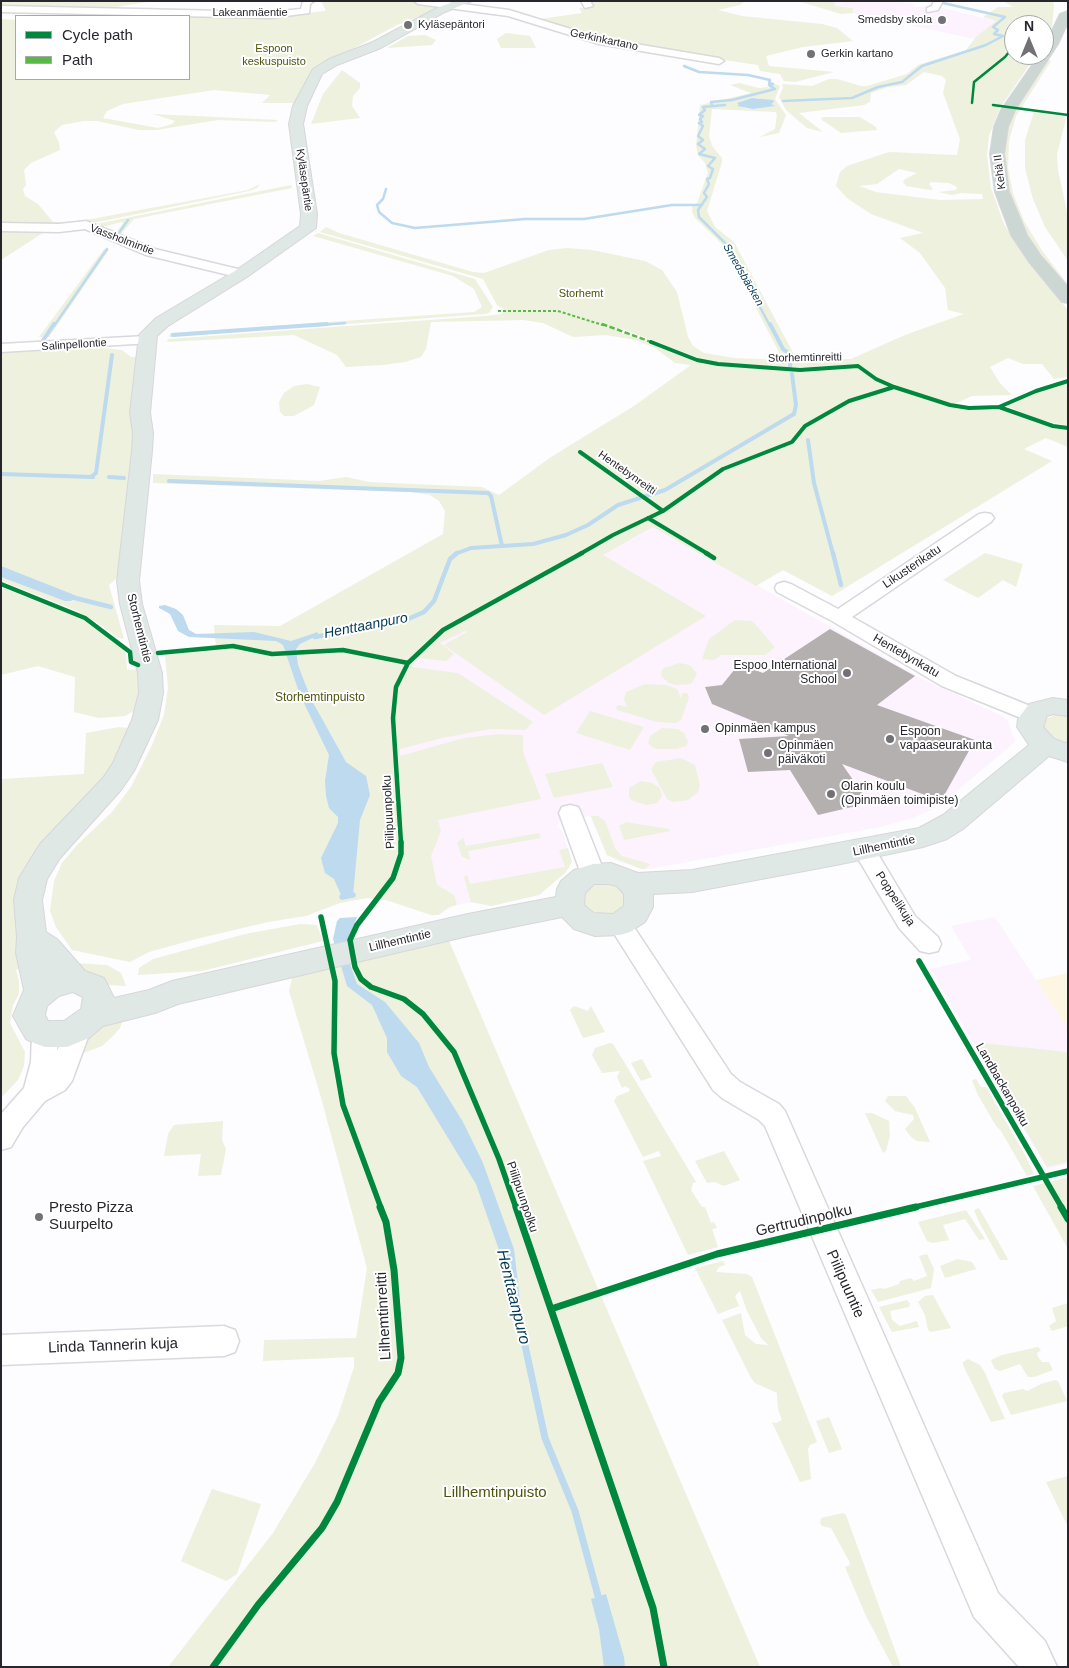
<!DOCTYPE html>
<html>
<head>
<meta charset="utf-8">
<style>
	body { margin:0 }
	#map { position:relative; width:1069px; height:1668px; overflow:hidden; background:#fdfcfe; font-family:Helvetica,sans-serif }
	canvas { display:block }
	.frame { position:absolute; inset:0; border:2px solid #28262d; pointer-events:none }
	.legend { position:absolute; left:15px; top:15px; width:175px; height:65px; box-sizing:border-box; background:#fff; border:1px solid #a9a8ab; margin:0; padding:6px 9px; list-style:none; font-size:15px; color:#28262d }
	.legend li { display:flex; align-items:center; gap:10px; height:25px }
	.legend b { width:25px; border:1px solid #a9a8ab }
	.north { position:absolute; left:1004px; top:15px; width:50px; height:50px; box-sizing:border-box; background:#fff; border:1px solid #a9a8ab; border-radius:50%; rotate:0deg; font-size:14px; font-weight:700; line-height:20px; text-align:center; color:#28262d }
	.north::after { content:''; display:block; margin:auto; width:18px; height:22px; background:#737176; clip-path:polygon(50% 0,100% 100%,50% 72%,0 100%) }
</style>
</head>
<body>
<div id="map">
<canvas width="1069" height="1668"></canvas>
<div class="frame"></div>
<ul class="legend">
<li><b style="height:6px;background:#00873e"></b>Cycle path</li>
<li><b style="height:6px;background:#58b947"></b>Path</li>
</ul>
<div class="north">N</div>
</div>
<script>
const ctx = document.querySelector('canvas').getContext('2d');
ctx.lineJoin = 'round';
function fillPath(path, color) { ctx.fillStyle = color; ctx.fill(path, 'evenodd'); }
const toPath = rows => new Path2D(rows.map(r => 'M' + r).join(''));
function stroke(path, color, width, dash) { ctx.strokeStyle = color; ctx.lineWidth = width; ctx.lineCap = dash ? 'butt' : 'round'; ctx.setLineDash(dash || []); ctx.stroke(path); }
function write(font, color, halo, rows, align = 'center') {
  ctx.font = font + ' Helvetica,sans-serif'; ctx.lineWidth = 4; ctx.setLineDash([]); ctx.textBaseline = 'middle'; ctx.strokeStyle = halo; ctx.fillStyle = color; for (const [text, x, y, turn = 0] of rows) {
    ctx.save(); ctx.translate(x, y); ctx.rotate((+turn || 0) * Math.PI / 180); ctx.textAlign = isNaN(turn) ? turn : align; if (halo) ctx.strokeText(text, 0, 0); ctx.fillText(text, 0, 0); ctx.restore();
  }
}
fillPath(toPath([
	[885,1,915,4,913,7,930,6,928,3,937,4,942,8,996,21,975,39,853,13,853,8,835,7,833,2],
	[654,527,921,678,1002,716,1008,721,1015,742,939,806,913,818,880,827,648,869,620,862,607,855,590,816,559,822,557,827,562,831,572,862,566,872,539,895,491,906,476,902,456,905,435,915,386,900,400,756,397,719,407,672,418,658,440,643],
	[995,917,1068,1029,1068,1164,1047,1169,930,969,971,960,951,926]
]), '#fcf3ff');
fillPath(toPath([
	[1,1,153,1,104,9,29,14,1,13],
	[321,1,409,1,443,7,397,25,315,69,307,79,296,103,262,103,270,95,214,90,123,104,107,111,103,118,158,128,172,124,175,121,153,114,278,120,275,122,218,120,156,130,139,130,97,121,83,121,62,125,54,132,59,143,60,150,31,163,24,170,26,185,23,189,25,196,38,204,53,222,70,223,248,190,260,184,257,188,249,191,88,224,1,225,1,19,16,20,16,79,189,79,189,16,80,16,109,12,279,16,326,11],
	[589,1,745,1,740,5,718,10,742,16,822,24,837,28,853,41,803,47,766,56,769,66,834,72,795,82,784,81,780,74,760,71,758,65,616,44,558,28,540,19,582,13,579,8,595,7],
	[798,1,841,1,834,2,835,6,853,8,853,13,841,14],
	[1003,1,1053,1,1054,6,1052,26,1044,44,1044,25,1014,25,1014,55,1036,55,1000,108,989,136,987,155,991,188,1004,224,1029,264,1068,310,1068,377,1054,379,1042,364,1023,364,1008,358,990,367,999,382,1012,395,972,396,950,406,1004,411,1058,428,1068,429,1068,447,1046,438,1024,449,1052,461,832,596,783,570,756,586,653,527,603,555,706,616,544,715,444,645,467,632,465,631,440,643,454,654,446,661,418,658,412,667,458,673,533,722,525,730,490,729,442,738,400,749,400,756,464,738,498,734,523,735,523,752,541,799,438,820,441,831,431,856,437,885,454,895,457,905,449,907,439,915,431,915,386,900,367,898,340,903,306,916,268,922,196,939,149,952,130,962,72,950,56,927,50,911,54,881,62,863,77,845,112,812,131,787,152,745,164,715,168,688,165,655,216,649,214,625,280,626,443,534,445,511,439,501,430,495,410,492,153,483,153,474,319,481,346,477,369,482,482,487,499,495,551,457,634,406,691,365,675,363,655,348,636,340,606,335,573,337,543,323,523,320,431,322,426,349,421,357,405,362,383,365,346,367,337,355,294,335,167,342,168,339,485,316,502,314,505,310,497,305,483,279,320,232,326,227,339,233,473,272,484,273,549,250,567,248,592,250,645,261,662,270,677,292,688,337,693,346,704,353,734,358,783,360,724,246,695,218,692,212,692,207,697,203,708,173,705,163,698,155,696,146,700,105,751,93,730,85,739,83,759,88,768,87,773,83,780,86,775,99,786,115,779,133,760,137,775,129,777,114,775,112,712,109,709,136,712,146,722,158,722,162,707,211,715,227,734,242,797,360,851,359,905,335,964,314,948,310,945,288,920,253,900,238,923,233,871,214,847,198,836,186,840,172,847,166,889,152,957,155,960,139,943,93,946,80,942,76,924,72,906,85,888,87,871,93,870,102,864,105,799,113,823,132,807,128,786,110,779,97,783,88,782,84,812,86,829,79,837,79,861,86,867,86,907,74,918,65,966,50,976,37,996,21,983,17,998,7,1013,7],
	[758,98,774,106,753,109,744,108,740,105,742,101],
	[899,169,917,173,905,179,903,182,906,186,930,190,933,189,929,184,931,182,949,183,957,187,956,190,938,192,952,195,961,193,982,194,983,199,940,200,915,197,876,192,859,186,877,184],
	[620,328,698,358,698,359,696,360,616,331],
	[506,33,530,36,536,48,501,48,497,39],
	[425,35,436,40,432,45,387,48,408,36],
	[1048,60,1051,61,1016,116,1009,141,1008,168,1013,193,1024,221,1041,249,1068,285,1068,290,1036,248,1016,213,1006,179,1004,159,1005,140,1014,113],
	[342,70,360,83,360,88,353,96,352,106,360,118,311,124,323,94],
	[1034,112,1062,116,1066,119,1057,154,1058,170,1068,216,1068,261,1045,227,1033,199,1025,168,1025,140],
	[825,117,860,117,876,127,877,130,841,133,822,120,821,118],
	[291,185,292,188,134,219,122,233,116,233,123,223,122,222,97,228,91,225],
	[1,227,92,229,66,232,46,231,1,260],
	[318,233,475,279,493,307,489,313,484,314,169,337,170,333,474,312,482,307,474,289,453,276,313,236],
	[104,249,109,250,49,337,39,337],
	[103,348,122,350,131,357,135,357,139,363,135,441,120,575,109,585,124,639,116,637,101,625,75,610,1,581,1,353],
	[1068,382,1068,426,1033,418,1007,406,1027,396],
	[307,384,320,387,314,405,294,416,284,416,280,412,279,402,284,393,294,386],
	[985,553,1023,564,1016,587,1003,580,978,598,943,580],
	[1,587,82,619,123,649,126,655,127,670,142,669,141,704,136,710,125,716,99,718,74,712,75,677,38,666,1,675],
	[735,620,752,621,775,647,765,655,721,655,714,660,702,659,709,639],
	[679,663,690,665,697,674,691,684,676,685,669,683,661,676,662,669],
	[645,684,666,685,677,689,681,698,682,693,687,693,689,698,681,720,676,723,657,722,617,710,616,707,620,705,627,707,624,699,626,692],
	[590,711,644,727,630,750,576,733],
	[1057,714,1068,715,1068,745,1052,739,1043,730,1044,720],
	[119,727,127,728,131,734,108,777,103,777,37,849,27,965,16,970,19,981,19,994,13,1005,10,1023,25,1052,24,1066,18,1080,1,1098,1,779,84,774,86,733],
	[662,728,678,729,684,733,688,742,686,746,677,749,656,749,652,747,648,743,650,736],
	[681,758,695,765,700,786,698,792,688,800,673,802,667,799,651,769,656,762],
	[602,763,613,787,554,798,545,774],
	[641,781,652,783,660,788,662,796,657,803,646,805,631,800,629,796,629,788],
	[591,816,598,816,605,821,615,848,622,856,650,864,645,869,641,869,607,855],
	[626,822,669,829,670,831,624,840,619,826],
	[539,833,541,838,468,851,470,860,462,857,457,843,463,837,466,846],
	[568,848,572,862,566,872,539,895,491,906,471,902,464,877,467,875,470,884,565,867,559,850],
	[604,882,617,886,625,895,624,905,615,913,601,914,595,912,585,905,584,894,591,886],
	[300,924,317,925,323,941,202,971,138,975,139,968,153,959,245,934],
	[447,936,453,950,760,1667,168,1667,273,1533,315,1463,338,1416,354,1367,354,1357,263,1361,264,1340,356,1338,367,1268,320,1094,289,991,293,975],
	[74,963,107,965,121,973,126,986,108,985,83,972],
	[574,1006,588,1011,591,1006,605,1032,583,1038,570,1010],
	[124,1017,120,1028,112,1037,102,1046,81,1054,85,1044,91,1035,109,1022],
	[610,1043,613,1044,623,1060,696,1182,693,1183,691,1190,702,1207,705,1207,711,1223,714,1222,717,1228,712,1229,718,1247,688,1255,643,1161,661,1156,659,1151,643,1157,614,1101,617,1096,628,1092,630,1089,625,1086,622,1088,617,1077,620,1071,602,1073,592,1055,595,1048],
	[982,1043,1068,1052,1068,1162,1047,1167,976,1045],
	[642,1059,652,1077,641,1081,631,1063],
	[976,1079,981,1087,986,1087,1025,1155,1034,1174,1027,1176,1001,1131,996,1126,978,1095,972,1080],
	[888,1096,906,1096,915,1108,930,1142,917,1141,911,1137,905,1129,914,1119,913,1115,895,1111,885,1101],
	[865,1113,872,1113,889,1121,890,1136,886,1151,883,1153],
	[223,1121,222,1140,226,1149,221,1175,198,1176,201,1154,164,1156,168,1134,174,1125],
	[724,1151,740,1180,724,1186,715,1182,707,1183,695,1161],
	[1068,1177,1068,1249,1033,1186],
	[979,1208,1008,1259,1007,1260,1000,1260,979,1222,974,1210],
	[966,1210,985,1239,979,1240,965,1219,943,1225,949,1240,933,1243,927,1241,918,1222],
	[927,1254,934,1269,931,1288,878,1302,871,1290,880,1288,885,1289,899,1284,900,1281,911,1278,914,1281,927,1276,919,1256],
	[958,1259,972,1262,976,1269,945,1278,940,1266],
	[723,1261,725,1265,719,1267,716,1272,747,1274,752,1277,817,1442,810,1445,808,1449,811,1479,800,1482,772,1422,776,1423,782,1420,778,1409,777,1393,755,1383,751,1378,722,1320,741,1313,745,1335,756,1344,768,1345,761,1338,747,1311,740,1291,735,1296,739,1306,718,1314,695,1268],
	[933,1295,951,1328,931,1332,928,1330,925,1315,918,1302,925,1296],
	[907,1300,910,1304,909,1307,890,1311,892,1320,900,1326,917,1321,919,1327,892,1332,879,1307],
	[1068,1303,1068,1326,1052,1331,1049,1326,1056,1321,1052,1308],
	[1038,1347,1041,1350,1037,1353,1038,1357,1042,1362,1049,1362,1053,1370,1034,1377,1028,1377,1020,1364,1000,1371,995,1369,992,1363,991,1360,1002,1355],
	[968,1359,980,1365,985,1373,1005,1419,991,1422,963,1365,963,1362],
	[1055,1380,1058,1381,1067,1401,1011,1415,1002,1396,1004,1393,1023,1389,1027,1391,1041,1384],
	[829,1417,842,1449,829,1453,816,1421],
	[1068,1476,1068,1527,1046,1482],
	[212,1489,261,1504,237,1574,226,1581,181,1561],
	[843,1513,846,1515,901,1667,893,1667,866,1616,845,1567,850,1565,849,1561,831,1528,822,1526,820,1523,821,1518]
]), '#eef1de');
fillPath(toPath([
	[1068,973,1068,1029,1036,980]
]), '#fcf6e3');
fillPath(toPath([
	[752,98,773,100,774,102,771,104,775,106,753,109,737,106,739,105,737,103],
	[1,566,72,594,76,596,71,601,65,601,1,577],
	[165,605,176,609,183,615,189,630,196,634,254,632,291,641,312,634,317,632,319,635,300,644,296,649,298,665,311,699,346,762,366,776,370,795,360,820,353,895,342,897,334,879,325,873,321,858,338,823,338,817,329,808,326,796,325,781,329,755,300,695,283,645,276,641,189,637,178,631,170,614,159,608,159,606],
	[357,917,350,936,349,961,357,984,385,1002,419,1043,429,1067,463,1122,483,1163,514,1249,521,1310,511,1312,506,1270,476,1184,417,1087,401,1076,387,1052,387,1038,372,1005,347,986,333,939,337,921,340,918],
	[606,1594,624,1657,625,1667,604,1667,599,1629,591,1599]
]), '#bddaef');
stroke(toPath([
	[684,66,699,72,748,75,770,80,769,83,773,84,769,85,775,89,732,100,711,102,712,106],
	[783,101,852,98,878,87,902,82,922,66,986,45,1003,36,994,34,998,30,993,27,1005,17,943,3],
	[725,105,703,107,705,110,699,115,703,116,700,119,702,122,699,123,703,126,698,136,703,140,698,144,705,149,699,154,715,158,708,166,713,169,710,178,707,179,709,184,704,193,707,197,698,210,699,217,727,245,770,326],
	[386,189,383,199,377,205,379,212,392,223,415,228,525,219,584,219,672,205,702,205],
	[118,234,128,220],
	[54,326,107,249],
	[309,326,345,323]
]), '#bddaef', 2.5);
stroke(toPath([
	[770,324,783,349,791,355,790,367],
	[173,335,327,324],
	[42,342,54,324],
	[808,440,814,483,833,554],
	[1,474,93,477],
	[91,477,96,473,112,355],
	[109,477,124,478],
	[169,481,488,493,491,496,502,546],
	[455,554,471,548,533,544,566,535,588,525,618,505,665,490,794,414,796,405,792,374]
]), '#bddaef', 4);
stroke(toPath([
	[833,553,841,585],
	[71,597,111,607],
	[315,637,408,619,424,612,434,601,450,559,457,553]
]), '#bddaef', 4.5);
stroke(toPath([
	[342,897,353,895]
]), '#bddaef', 5.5);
stroke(toPath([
	[516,1304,545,1438,575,1511,600,1603]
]), '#bddaef', 7);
fillPath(toPath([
	[830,629,915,676,877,705,975,740,941,801,842,764,869,803,818,815,790,770,748,772,739,739,789,736,712,704,705,687,722,685,739,664,763,673]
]), '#b4b0b0');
const minor = toPath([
	[303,1,314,1,310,4,309,13,271,18,1,12,1,6,271,12,301,9,303,1],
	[414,1,440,1,509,10,600,38,719,58,724,61,719,64,599,44,508,16,418,4,414,1],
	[581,1,590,1,593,6,585,8,581,1],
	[934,1,943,1,938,10,927,12,927,8,932,6,934,1],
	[86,221,155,249,246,271,248,274,241,278,146,255,85,229,59,232,1,231,1,223,59,224,86,221],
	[146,336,153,340,151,343,1,352,1,344,146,336],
	[985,513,991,514,994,518,991,522,852,617,956,676,1040,710,1043,715,1040,720,1033,722,1026,720,942,686,832,621,777,592,775,588,777,584,784,582,791,584,838,609,979,514,985,513],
	[570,805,578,807,581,813,605,874,601,880,593,883,585,880,581,874,559,813,562,807,570,805],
	[864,842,872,844,915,916,938,937,941,944,938,951,929,953,920,951,899,928,853,850,856,844,864,842],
	[620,915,628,918,731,1074,740,1082,779,1104,785,1111,998,1593,1045,1641,1057,1667,1019,1667,974,1617,765,1126,759,1120,722,1098,713,1090,608,924,612,918,620,915],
	[78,1018,87,1022,91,1029,72,1081,65,1090,45,1101,23,1127,11,1147,1,1150,1,1114,24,1088,31,1062,32,1034,36,1027,45,1023,54,1027,58,1034,57,1051,69,1022,78,1018],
	[224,1326,235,1330,239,1341,235,1352,224,1356,1,1365,1,1335,224,1326]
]);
const major = toPath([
	[456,1,472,1,445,12,381,48,337,65,322,74,307,106,303,124,317,214,316,228,247,277,168,326,157,336,150,413,153,433,152,451,139,581,142,604,162,673,163,693,158,720,134,771,121,790,60,858,47,879,42,900,46,932,57,939,85,971,104,978,114,998,149,990,172,981,468,914,556,897,557,889,561,881,574,870,593,864,611,863,638,873,692,870,919,828,943,815,1029,745,1017,727,1018,719,1029,704,1053,698,1068,700,1068,716,1053,714,1047,716,1043,727,1054,739,1068,744,1068,762,1049,756,963,829,947,839,923,847,836,865,692,892,653,894,653,907,645,922,630,932,620,935,595,936,574,929,562,917,468,936,178,1004,155,1013,103,1026,89,1038,67,1047,45,1047,34,1043,26,1039,13,1016,24,990,16,953,17,937,14,900,19,878,40,844,103,778,113,763,132,720,139,693,138,673,120,604,117,581,132,451,133,433,130,413,139,335,156,318,235,271,300,226,301,214,289,124,293,106,313,69,329,59,373,42,437,8,456,1],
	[594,884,609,884,617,886,624,894,624,906,613,914,594,913,584,905,585,893,594,884],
	[73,992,83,997,81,1009,64,1021,48,1021,45,1015,47,1006,59,996,73,992]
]);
const highway = toPath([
	[1068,11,1068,22,1058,44,1015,110,1008,127,1004,154,1009,192,1027,235,1041,256,1068,287,1068,303,1062,302,1029,262,1011,235,995,192,990,154,994,127,1001,110,1039,55,1044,55,1044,47,1060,14,1068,11]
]);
stroke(minor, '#d9d8dc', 3);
stroke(major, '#d7d7d9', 2);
stroke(highway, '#d7d7d9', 2);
fillPath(minor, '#fff');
fillPath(major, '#dfe8e5');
fillPath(highway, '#ccd7d4');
stroke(toPath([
	[498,311,558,311,606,326]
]), '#58b947', 2, [3, 2]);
stroke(toPath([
	[602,324,651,342]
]), '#58b947', 2.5, [5.5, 2.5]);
stroke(toPath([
	[972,103,974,82,1005,57,1014,46],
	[993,105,1068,115]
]), '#00873e', 2.5);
stroke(toPath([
	[651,342,697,360,718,364,800,370,858,366,876,379,894,387,950,405,969,408,999,407,1036,391,1068,381],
	[999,407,1053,426,1068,428],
	[580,452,663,511],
	[648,518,708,554],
	[580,554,613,535,663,511,723,469,792,442,805,426,849,401,894,387]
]), '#00873e', 4);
stroke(toPath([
	[706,553,714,558],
	[1,584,85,618,130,652,131,662,138,665],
	[158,653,233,646,272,654,343,650,408,663],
	[401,843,393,718,396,687,408,663,443,630,582,553]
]), '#00873e', 4.5);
stroke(toPath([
	[401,842,401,854,393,878,357,925,350,940,355,967,361,979,371,987,404,999,423,1014,454,1052,499,1159,516,1208],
	[321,917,335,981,334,1053,343,1105,381,1208],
	[919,961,1062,1208],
	[911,1208,1068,1171]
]), '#00873e', 5.5);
stroke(toPath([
	[516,1207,653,1608,664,1667],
	[1061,1207,1068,1219],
	[551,1309,717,1254,916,1207],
	[213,1667,258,1605,322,1528,337,1502,379,1402,398,1373,401,1358,394,1270,386,1222,380,1207]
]), '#00873e', 7);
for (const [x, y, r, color] of [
	[942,20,5,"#737176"],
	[408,25,5,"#737176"],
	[811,54,5,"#737176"],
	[847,673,5,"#737176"],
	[705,729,5,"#737176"],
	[890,739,5,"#737176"],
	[768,753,5,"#737176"],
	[831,794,5,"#737176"],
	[39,1217,5,"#737176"]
]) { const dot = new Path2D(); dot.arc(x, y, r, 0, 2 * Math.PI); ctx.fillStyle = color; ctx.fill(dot); stroke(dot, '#fff', 2); }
write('11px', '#28262d', '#fff', [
	["Lakeanmäentie",250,13],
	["Gerkinkartano",604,40,12],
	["Kehä II",1000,172,-97],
	["Kyläsepäntie",304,180,82],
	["Vassholmintie",122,240,21],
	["Salinpellontie",74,345,-4],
	["Storhemtinreitti",805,358,-1],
	["Hentebynreitti",627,473,35]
]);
write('11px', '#28262d', '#fff', [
	["Smedsby skola",932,20,"right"],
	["Kyläsepäntori",418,25],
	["Gerkin kartano",821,54]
], 'left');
write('11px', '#4e540b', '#fff', [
	["Espoon",274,49],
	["keskuspuisto",274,62],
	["Storhemt",581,294]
]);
write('italic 11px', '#013955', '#fff', [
	["Smedsbäcken",743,275,60]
]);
write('12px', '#28262d', '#fff', [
	["Likusterikatu",912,567,-34],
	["Storhemtintie",139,628,76],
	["Hentebynkatu",906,656,30],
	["Piilipuunpolku",389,812,-93],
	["Lillhemtintie",884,846,-12],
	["Poppelikuja",895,899,57],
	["Lillhemtintie",400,941,-13],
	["Landbackanpolku",1002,1085,60],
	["Piilipuunpolku",522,1197,71]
]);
write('12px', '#28262d', '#fff', [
	["Espoo International",837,666,"right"],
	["School",837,680,"right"],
	["Opinmäen kampus",715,729],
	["Espoon",900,732],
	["vapaaseurakunta",900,746],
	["Opinmäen",778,746],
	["päiväkoti",778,760],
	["Olarin koulu",841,787],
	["(Opinmäen toimipiste)",841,801]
], 'left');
write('12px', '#4e540b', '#fff', [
	["Storhemtinpuisto",320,698]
]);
write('italic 14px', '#013955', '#fff', [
	["Henttaanpuro",366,626,-11]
]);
write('15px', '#28262d', '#fff', [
	["Presto Pizza",49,1208],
	["Suurpelto",49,1225]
], 'left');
write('15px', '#28262d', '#fff', [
	["Gertrudinpolku",804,1221,-13],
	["Piilipuuntie",845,1284,66],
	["Lilhemtinreitti",384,1316,-93],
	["Linda Tannerin kuja",113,1346,-2]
]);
write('15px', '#4e540b', '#fff', [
	["Lillhemtinpuisto",495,1493]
]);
write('italic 16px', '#013955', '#fff', [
	["Henttaanpuro",513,1297,76]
]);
</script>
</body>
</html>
